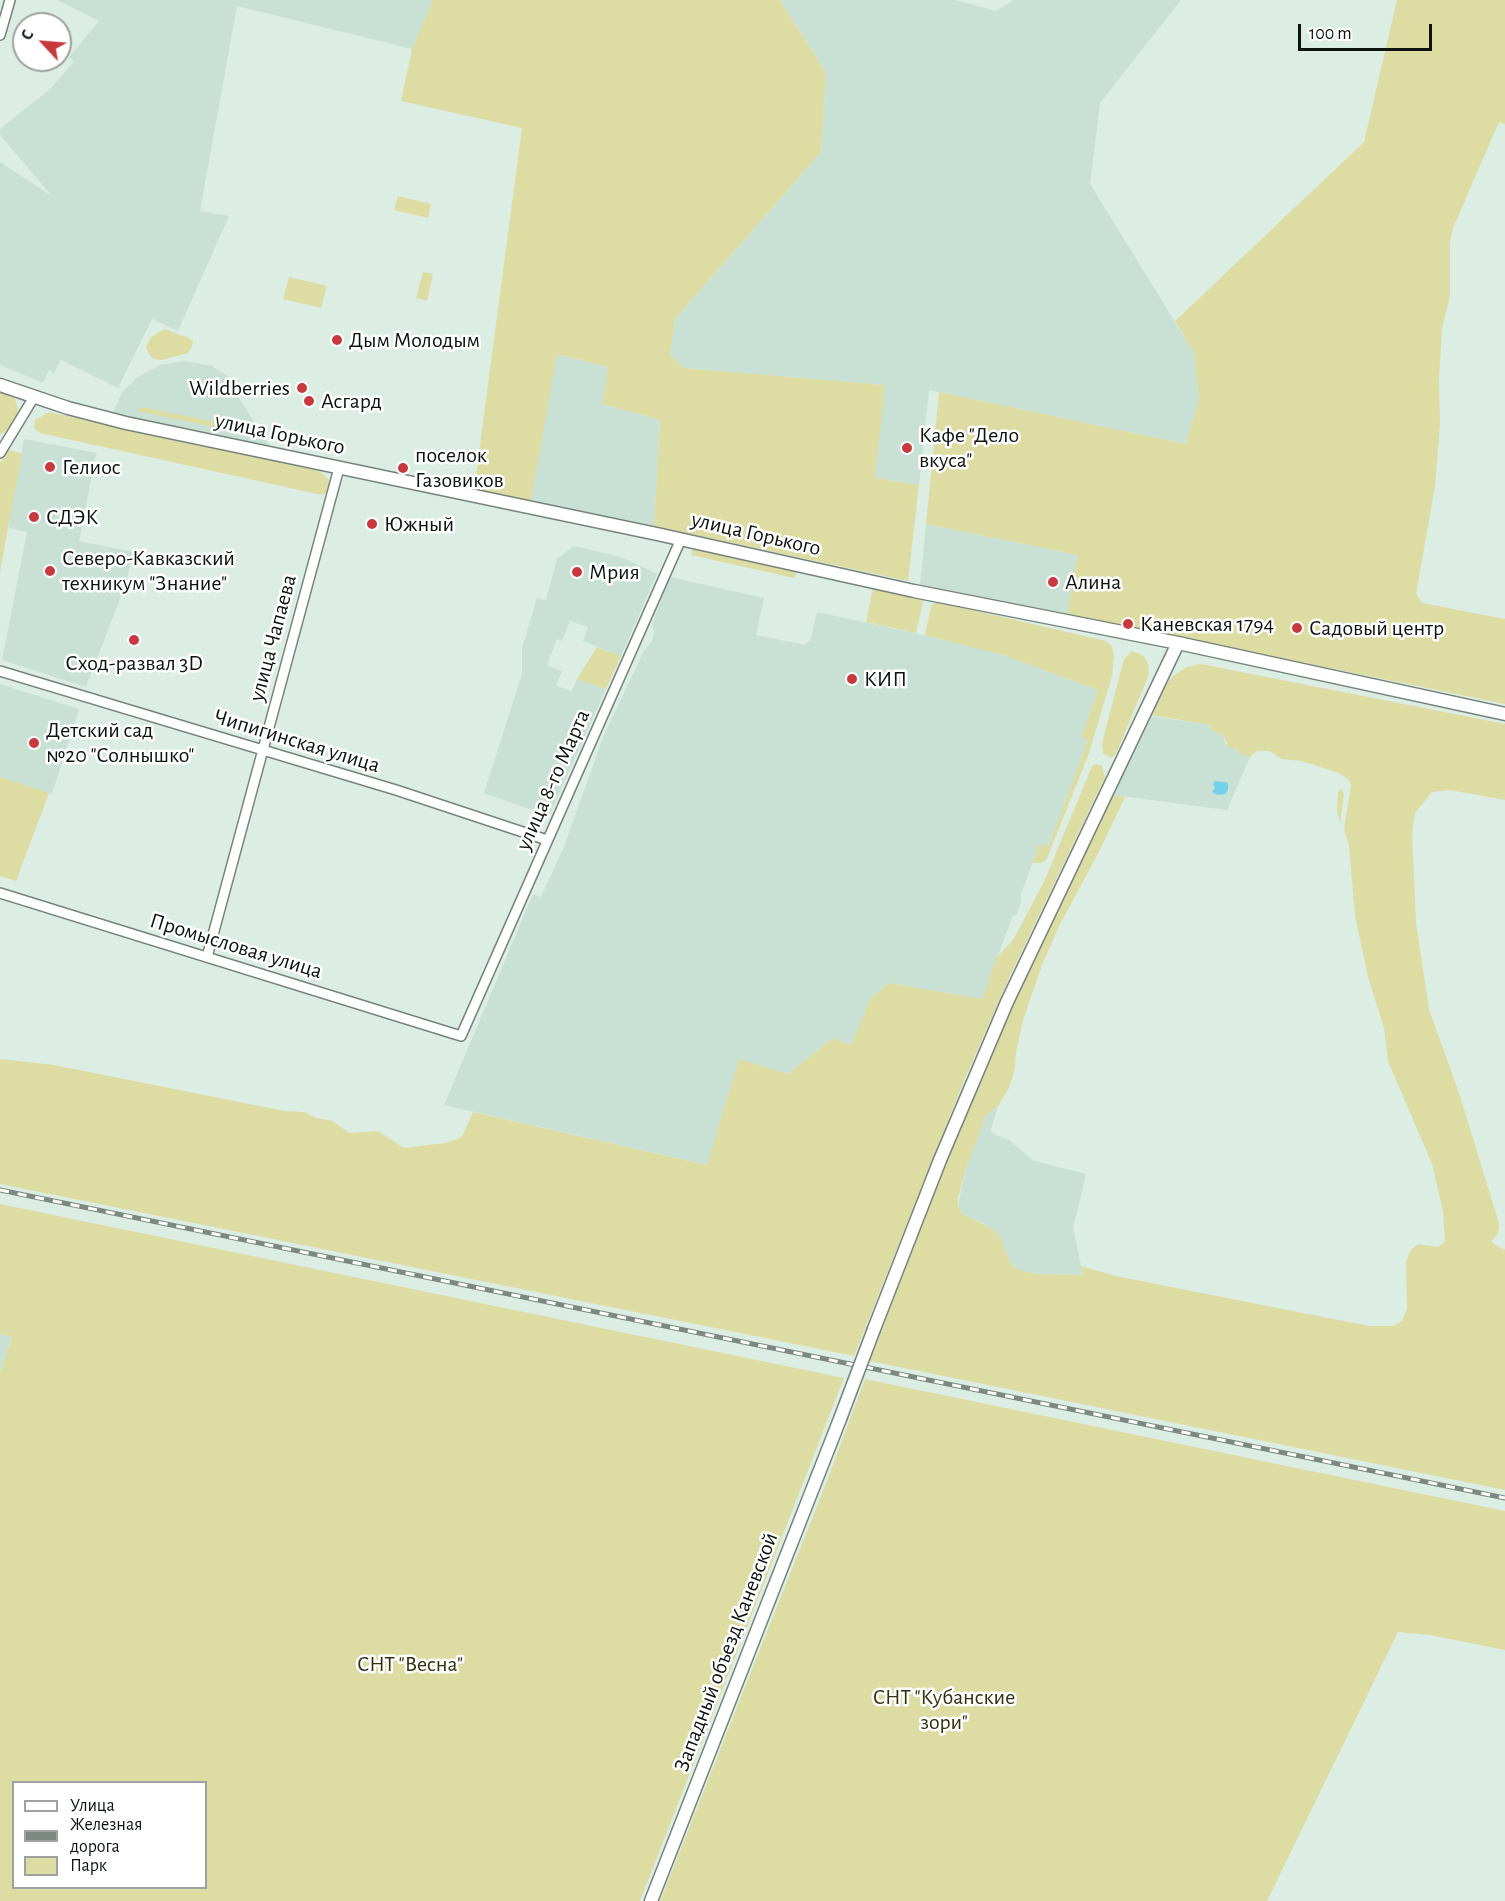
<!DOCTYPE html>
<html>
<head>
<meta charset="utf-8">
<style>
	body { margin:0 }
	#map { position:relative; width:1505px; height:1901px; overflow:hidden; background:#dcede4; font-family:"Alegreya Sans",sans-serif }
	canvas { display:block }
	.legend { position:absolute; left:12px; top:1781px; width:195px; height:108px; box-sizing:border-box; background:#fff; border:2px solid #9ea19f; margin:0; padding:8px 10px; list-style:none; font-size:18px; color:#0d1310 }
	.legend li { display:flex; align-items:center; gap:12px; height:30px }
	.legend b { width:30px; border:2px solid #9ea19f }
	.north { position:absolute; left:12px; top:12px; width:60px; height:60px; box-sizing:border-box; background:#fff; border:2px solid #9ea19f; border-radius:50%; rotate:296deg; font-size:16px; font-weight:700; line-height:24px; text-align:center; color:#0d1310 }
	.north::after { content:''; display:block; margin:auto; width:21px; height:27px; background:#c8393e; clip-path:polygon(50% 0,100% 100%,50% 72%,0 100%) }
	.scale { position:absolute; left:1298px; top:24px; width:134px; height:27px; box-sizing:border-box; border:3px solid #0d1310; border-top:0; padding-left:8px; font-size:18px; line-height:21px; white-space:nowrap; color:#0d1310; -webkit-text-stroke:4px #fff; paint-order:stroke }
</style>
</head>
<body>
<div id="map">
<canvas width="1505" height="1901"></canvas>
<ul class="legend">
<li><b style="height:8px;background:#fff"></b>Улица</li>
<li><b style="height:8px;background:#7c8882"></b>Железная дорога</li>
<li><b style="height:16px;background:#dddca3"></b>Парк</li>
</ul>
<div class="north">С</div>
<div class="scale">100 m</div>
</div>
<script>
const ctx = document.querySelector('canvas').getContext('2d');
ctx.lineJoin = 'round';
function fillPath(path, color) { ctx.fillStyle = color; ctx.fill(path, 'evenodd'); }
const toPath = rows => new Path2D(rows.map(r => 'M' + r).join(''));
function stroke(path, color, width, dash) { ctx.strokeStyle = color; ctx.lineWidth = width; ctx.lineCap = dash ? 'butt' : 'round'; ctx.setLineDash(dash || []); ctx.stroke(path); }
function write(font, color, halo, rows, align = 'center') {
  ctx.font = font + ' "Alegreya Sans",sans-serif'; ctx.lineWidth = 5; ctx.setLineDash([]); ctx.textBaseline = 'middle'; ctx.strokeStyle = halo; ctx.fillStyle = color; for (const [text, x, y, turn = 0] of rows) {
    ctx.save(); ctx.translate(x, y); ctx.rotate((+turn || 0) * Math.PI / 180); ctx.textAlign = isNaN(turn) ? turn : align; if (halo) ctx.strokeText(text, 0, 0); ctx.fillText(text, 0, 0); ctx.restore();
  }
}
fillPath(toPath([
	[57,0,433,0,412,49,237,6,200,211,229,216,178,331,152,319,118,388,61,360,54,373,49,370,43,383,0,365,0,162,52,196,0,135,0,129,49,90,74,62,69,57,99,21],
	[780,0,956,0,996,11,1014,0,1181,0,1100,103,1090,184,1194,353,1199,400,1186,444,929,390,919,485,875,478,884,385,683,368,670,355,675,319,821,152,826,73],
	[556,354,609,367,602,404,660,420,654,526,531,501],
	[185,361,212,366,236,381,247,393,239,398,271,448,111,416,123,391,138,377,160,365],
	[24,439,97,453,91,469,93,470,79,541,133,552,126,583,86,687,2,660,27,532,9,528,10,522,8,522],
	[926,524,1078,555,1067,614,920,586],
	[574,546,624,558,657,574,621,656,583,641,588,627,570,621,562,641,557,639,547,665,562,671,556,686,572,691,577,679,606,689,549,816,484,793,522,674,522,648,537,598,546,600,557,559],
	[670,577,764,598,756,635,805,645,811,639,817,612,965,644,1003,655,1098,690,1081,737,1088,740,1049,845,1044,847,1039,845,1021,894,1021,903,1016,916,1013,915,982,999,889,983,870,999,851,1045,833,1038,788,1074,739,1059,708,1165,444,1105,533,894,541,897,563,849,604,735,644,651,652,641,654,632,652,624],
	[0,684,79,709,52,794,0,777],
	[1151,716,1210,725,1212,730,1224,736,1225,744,1250,757,1227,810,1113,795],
	[998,1106,991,1129,992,1133,1009,1140,1034,1161,1086,1174,1073,1228,1083,1275,1037,1274,1023,1271,1014,1267,1008,1259,1001,1238,984,1224,961,1213,958,1206,965,1171,986,1115],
	[0,1334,12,1336,0,1373]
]), '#c8e1d4');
fillPath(toPath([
	[433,0,780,0,826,73,821,152,675,319,670,355,684,368,885,385,875,478,919,485,908,581,654,526,660,420,602,404,608,367,557,354,531,501,474,490,522,128,401,101,412,49],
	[1397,0,1505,0,1505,124,1499,122,1453,228,1450,243,1450,296,1442,329,1439,379,1440,425,1435,486,1416,594,1422,603,1505,619,1505,704,1067,614,1078,555,926,524,939,392,1186,444,1199,399,1194,353,1175,321,1364,142],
	[398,196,431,204,428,218,394,210],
	[423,272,433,274,427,301,416,298],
	[289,277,327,286,321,308,283,299],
	[164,329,189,338,193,341,192,347,188,353,162,360,155,359,150,356,146,347,151,337],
	[0,392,15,399,18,409,17,419,10,429,0,435],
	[142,407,230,425,234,431,137,411],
	[49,412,320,471,329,480,328,492,322,495,40,433,34,428,35,420],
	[8,450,22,453,0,572,0,463],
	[693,548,795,571,796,575,794,578,691,555],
	[873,588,921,600,923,602,916,633,866,622],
	[937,602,1106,641,1112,647,1114,657,1112,676,1089,753,1052,846,1046,860,1041,863,1032,863,1039,845,1044,847,1045,844,1049,845,1088,740,1081,737,1098,690,1003,655,925,635,931,606],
	[597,647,621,656,606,689,577,679],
	[1132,651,1144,656,1148,664,1149,674,1116,754,1111,758,1103,753,1102,743,1124,659],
	[1201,664,1505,724,1505,800,1450,790,1432,792,1415,813,1412,833,1416,923,1429,1009,1460,1096,1498,1220,1499,1228,1497,1235,1491,1242,1505,1250,1505,1490,870,1361,962,1120,1020,985,1113,795,1125,797,1099,852,1058,928,1042,965,1023,1020,1016,1052,1014,1073,1009,1088,998,1106,986,1115,965,1171,958,1198,958,1206,961,1213,994,1230,1001,1238,1008,1259,1014,1267,1023,1271,1037,1274,1083,1275,1081,1266,1116,1276,1369,1326,1393,1326,1402,1321,1407,1309,1406,1261,1411,1250,1418,1244,1438,1247,1445,1242,1443,1211,1432,1164,1388,1061,1384,1028,1368,977,1355,916,1349,845,1344,829,1351,785,1349,780,1344,776,1333,771,1301,761,1282,759,1269,751,1257,751,1250,757,1243,755,1236,749,1228,747,1224,736,1212,730,1210,725,1151,715,1165,686,1173,676,1187,667],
	[1095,764,1102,766,1105,777,1008,980,963,1083,854,1356,0,1184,0,1059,54,1065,285,1111,304,1112,316,1118,333,1121,349,1133,378,1131,404,1148,445,1143,462,1137,473,1112,707,1165,739,1059,788,1074,833,1038,851,1045,870,999,889,983,982,999,997,957,1013,940,1044,882,1092,766],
	[0,777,49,793,16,881,0,876],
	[1341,788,1344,794,1340,824,1337,811,1338,792],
	[0,1204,844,1378,640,1901,0,1901,0,1373,12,1337,0,1334],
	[14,1782,206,1782,206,1888,14,1888],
	[865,1379,1505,1511,1505,1650,1429,1635,1398,1632,1267,1901,660,1901,825,1486]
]), '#dddca3');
fillPath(toPath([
	[1215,781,1228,783,1228,790,1225,794,1218,795,1212,792,1215,788,1213,784]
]), '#74d1ec');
const street = toPath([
	[0,35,10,0],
	[0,453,34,397],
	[0,671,396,790,547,840],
	[0,893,461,1036,681,539],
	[207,957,339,468]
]);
const secondary = toPath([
	[0,385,68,408,126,423,657,534,914,591,1178,643,1505,714],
	[874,1329,940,1160,1007,1002,1178,643],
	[651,1901,840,1419]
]);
stroke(street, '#74847c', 12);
stroke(secondary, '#74847c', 15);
stroke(street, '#fff', 9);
stroke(secondary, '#fff', 12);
const rail = toPath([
	[0,1190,1505,1498]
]);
stroke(rail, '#7c8882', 5);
stroke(rail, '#fff', 3, [9]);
const secondaryBridge = toPath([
	[840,1419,874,1329]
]);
stroke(secondaryBridge, '#74847c', 15, []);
stroke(secondaryBridge, '#fff', 12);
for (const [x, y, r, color] of [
	[337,340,6,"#c8393e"],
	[302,388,6,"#c8393e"],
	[309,401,6,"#c8393e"],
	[907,448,6,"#c8393e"],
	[50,467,6,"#c8393e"],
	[403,468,6,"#c8393e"],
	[34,517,6,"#c8393e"],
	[372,524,6,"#c8393e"],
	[50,571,6,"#c8393e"],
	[577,572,6,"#c8393e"],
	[1053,582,6,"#c8393e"],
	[1128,624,6,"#c8393e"],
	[1297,628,6,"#c8393e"],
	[134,640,6,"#c8393e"],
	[852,679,6,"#c8393e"],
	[34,743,6,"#c8393e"]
]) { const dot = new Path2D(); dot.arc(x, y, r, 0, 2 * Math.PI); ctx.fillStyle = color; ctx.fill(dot); stroke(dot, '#fff', 2); }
write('22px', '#0d1310', '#fff', [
	["Дым Молодым",349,340],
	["Wildberries",290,388,"right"],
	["Асгард",321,401],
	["Кафе \"Дело",919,435],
	["вкуса\"",919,460],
	["поселок",415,455],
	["Газовиков",415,480],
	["Гелиос",62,467],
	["СДЭК",46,517],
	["Южный",384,524],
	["Северо-Кавказский",62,558],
	["техникум \"Знание\"",62,583],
	["Мрия",589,572],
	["Алина",1065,582],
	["Каневская 1794",1140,624],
	["Садовый центр",1309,628],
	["Сход-развал 3D",134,663,"center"],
	["КИП",864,679],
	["Детский сад",46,730],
	["№20 \"Солнышко\"",46,755]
], 'left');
write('22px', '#0d1310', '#fff', [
	["улица Горького",280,434,12],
	["улица Горького",756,534,13],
	["улица Чапаева",273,638,-75],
	["Чипигинская улица",297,741,17],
	["улица 8-го Марта",553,780,-66],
	["Промысловая улица",236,946,17],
	["Западный объезд Каневской",726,1652,-69]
]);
write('22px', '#323110', '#fff', [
	["СНТ \"Весна\"",410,1664],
	["СНТ \"Кубанские",944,1697],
	["зори\"",944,1722]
]);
</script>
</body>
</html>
